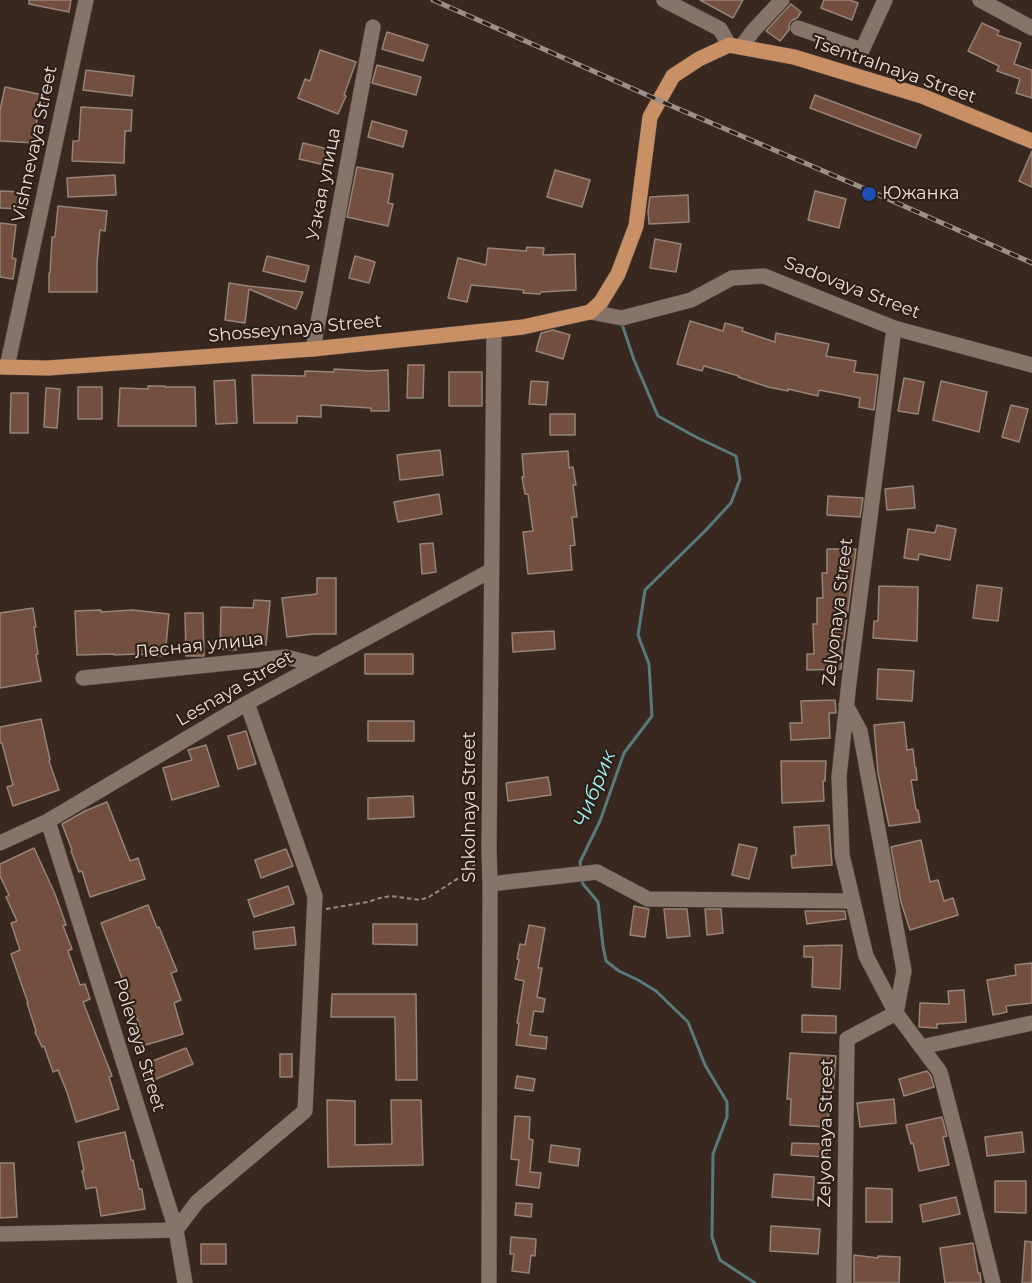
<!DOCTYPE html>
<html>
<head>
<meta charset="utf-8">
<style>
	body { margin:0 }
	canvas { display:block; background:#392820 }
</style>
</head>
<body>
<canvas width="1032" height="1283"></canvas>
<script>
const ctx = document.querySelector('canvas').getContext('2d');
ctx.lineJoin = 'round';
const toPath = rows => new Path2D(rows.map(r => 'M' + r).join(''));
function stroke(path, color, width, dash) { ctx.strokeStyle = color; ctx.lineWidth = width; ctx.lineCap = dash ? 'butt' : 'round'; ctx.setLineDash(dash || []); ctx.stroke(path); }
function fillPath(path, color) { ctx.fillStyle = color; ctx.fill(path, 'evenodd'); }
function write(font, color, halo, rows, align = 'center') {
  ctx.font = font + ' Montserrat,sans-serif'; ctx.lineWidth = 4.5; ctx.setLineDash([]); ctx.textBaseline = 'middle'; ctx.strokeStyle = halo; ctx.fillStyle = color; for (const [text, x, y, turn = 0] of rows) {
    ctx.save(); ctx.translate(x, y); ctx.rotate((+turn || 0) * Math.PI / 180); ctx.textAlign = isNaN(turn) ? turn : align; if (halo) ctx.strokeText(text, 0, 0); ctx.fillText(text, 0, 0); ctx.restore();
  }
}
stroke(toPath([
	[581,869,580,862,600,821,624,753,652,716,649,664,638,635,645,590,705,531,731,503,740,479,736,456,696,437,658,416,634,360,623,327],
	[582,879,583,884,598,902,603,946,606,961,619,971,638,980,656,991,688,1022,705,1065,727,1102,727,1117,713,1154,712,1237,720,1260,755,1283]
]), '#5a7a7a', 3);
const building = toPath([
	[29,0,71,0,69,12,29,4,29,0],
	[700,0,743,0,733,18,700,0],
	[824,0,850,0,858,3,852,20,821,8,824,0],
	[791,4,801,12,797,18,791,21,789,25,789,30,780,41,766,31,791,4],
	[982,23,999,31,997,35,1021,43,1014,64,1032,70,1032,98,1016,93,1020,79,997,71,999,66,968,51,982,23],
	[387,32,428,45,423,61,382,49,387,32],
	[320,50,356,62,344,95,346,96,338,114,298,98,305,79,310,81,320,50],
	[377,65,421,77,416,95,372,83,377,65],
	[86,70,134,76,132,96,83,90,86,70],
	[5,87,48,96,44,117,37,116,35,143,0,141,0,110,5,87],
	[815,95,921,135,916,148,810,108,815,95],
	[81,107,132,110,131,131,125,131,124,163,72,161,73,141,79,141,81,107],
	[372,121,407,131,403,147,368,137,372,121],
	[303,143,332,150,329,166,299,159,303,143],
	[1032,151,1032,187,1019,181,1032,151],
	[357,167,393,174,388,203,393,204,388,226,347,217,357,167],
	[555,170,590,180,582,207,547,197,555,170],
	[115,175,116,195,68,197,67,178,115,175],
	[0,191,25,192,24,209,0,208,0,191],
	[815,191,846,199,839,228,808,220,815,191],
	[688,195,689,222,649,224,648,211,650,197,688,195],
	[58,206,107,211,105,231,100,230,97,263,97,292,49,292,49,273,50,273,52,237,55,237,58,206],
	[0,223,16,225,12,258,16,259,13,279,0,277,0,223],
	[655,239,681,244,676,272,650,268,655,239],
	[527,247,544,248,543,255,575,254,576,290,541,292,540,294,523,293,524,290,471,285,467,302,448,298,458,258,486,265,488,248,526,251,527,247],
	[267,256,309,266,305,282,263,271,267,256],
	[355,256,375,262,369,283,349,278,355,256],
	[229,283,248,286,303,292,296,309,249,289,245,323,225,320,229,283],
	[690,321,723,331,725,323,743,328,742,331,775,342,776,333,829,344,826,356,856,361,854,372,878,375,874,410,859,407,860,398,819,390,818,396,788,389,788,391,768,387,738,377,739,376,704,366,702,371,677,364,690,321],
	[553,330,570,335,563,359,536,351,541,333,553,330],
	[408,365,424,365,423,398,407,398,408,365],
	[334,369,370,371,388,370,389,411,371,411,371,408,321,405,321,417,297,416,297,423,254,423,252,375,305,376,305,371,334,372,334,369],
	[449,372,482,372,482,406,449,406,449,372],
	[904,378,924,382,918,414,898,411,904,378],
	[235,380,237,423,216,424,214,381,235,380],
	[531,381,548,382,546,405,529,404,531,381],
	[941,381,987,392,979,432,933,420,941,381],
	[148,386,165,386,165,387,195,387,196,426,118,426,120,388,148,389,148,386],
	[78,387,102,387,102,419,78,419,78,387],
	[46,388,60,389,57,428,44,427,46,388],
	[11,393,28,393,28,433,10,433,11,393],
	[1011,405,1028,409,1019,442,1002,437,1011,405],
	[550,414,575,414,575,435,550,435,550,414],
	[440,450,443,475,400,480,397,455,440,450],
	[568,451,569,468,573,467,576,485,573,485,577,517,572,517,575,545,570,546,572,570,528,574,523,532,533,531,528,494,525,494,522,477,524,477,522,454,568,451],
	[913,486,915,508,887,510,885,489,913,486],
	[439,494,442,514,398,522,394,502,439,494],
	[828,496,863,498,860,517,827,515,828,496],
	[937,525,956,529,950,560,919,554,918,560,904,558,908,529,935,533,937,525],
	[433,543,436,572,422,574,420,544,433,543],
	[827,549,856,549,844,640,843,640,841,669,807,670,807,654,814,654,813,624,817,624,817,598,823,598,822,573,827,573,827,549],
	[317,578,336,578,336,634,314,634,287,637,282,598,317,594,317,578],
	[977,585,1002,588,998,621,973,618,977,585],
	[879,586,918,587,917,641,873,638,874,621,878,621,879,586],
	[254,600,270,601,266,645,236,642,236,650,220,649,221,607,253,608,254,600],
	[33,608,36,627,34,627,38,654,36,655,41,681,0,688,0,613,33,608],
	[101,610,101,612,133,610,169,614,165,656,136,654,114,655,114,654,77,655,75,611,101,610],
	[185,613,203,613,204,656,186,656,185,613],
	[554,631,555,649,513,652,512,633,554,631],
	[365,654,413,654,413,674,365,674,365,654],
	[878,669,914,671,912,701,877,699,878,669],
	[835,700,836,713,829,713,830,738,791,740,790,723,802,723,801,701,835,700],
	[41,719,50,760,49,761,59,790,13,806,7,787,13,785,2,743,0,743,0,727,41,719],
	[368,721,414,721,414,741,368,741,368,721],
	[904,722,907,750,913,749,915,768,916,768,917,780,911,780,916,810,918,810,920,822,889,826,878,773,874,725,904,722],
	[246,731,256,764,238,769,228,736,246,731],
	[206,745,219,786,172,800,163,768,192,760,188,750,206,745],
	[781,761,826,761,825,781,823,781,824,801,782,803,781,761],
	[548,777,551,795,508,801,506,783,548,777],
	[413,796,414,817,368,819,368,798,413,796],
	[107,802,130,861,138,858,145,879,90,897,82,871,79,872,71,851,72,850,62,824,85,811,107,802],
	[829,825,832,865,792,868,791,856,796,855,794,827,829,825],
	[921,840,930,882,938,880,944,901,953,898,958,915,910,930,901,902,891,847,921,840],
	[739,844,757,848,749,879,732,875,739,844],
	[34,848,55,894,66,925,63,926,72,949,68,951,80,985,85,984,90,999,83,1002,112,1076,109,1077,119,1109,76,1122,67,1092,58,1070,53,1072,44,1046,42,1047,35,1032,36,1031,27,1003,28,1003,11,954,20,950,11,923,17,921,6,897,9,895,0,876,0,864,34,848],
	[286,849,293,866,261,878,255,860,286,849],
	[288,886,294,904,254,917,248,900,288,886],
	[148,905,157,928,159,927,177,971,171,973,181,1000,174,1003,183,1034,142,1046,136,1028,140,1026,101,923,148,905],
	[634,906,649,909,645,937,630,935,634,906],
	[664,909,687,909,690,936,667,938,664,909],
	[705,909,721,909,723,933,707,935,705,909],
	[805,911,845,911,846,919,807,924,805,911],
	[373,924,417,924,417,945,373,944,373,924],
	[529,925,545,928,538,968,542,968,537,997,545,999,543,1012,534,1011,530,1035,547,1037,546,1049,516,1045,519,1023,517,1023,524,981,515,979,519,960,517,959,520,944,525,945,529,925],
	[294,927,296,945,255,949,253,932,294,927],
	[842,945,840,989,812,987,813,957,804,957,804,946,842,945],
	[1032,963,1032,1003,1006,1006,1007,1012,993,1015,987,980,1016,975,1015,965,1032,963],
	[964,990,966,1022,937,1024,937,1028,919,1027,920,1003,949,1004,948,991,964,990],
	[332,994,416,994,417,1080,396,1080,395,1017,331,1017,332,994],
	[802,1015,836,1016,836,1033,802,1032,802,1015],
	[186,1048,193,1064,146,1083,140,1066,186,1048],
	[790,1053,836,1056,832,1101,829,1101,828,1127,790,1125,791,1099,787,1099,790,1053],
	[280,1054,292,1054,292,1077,280,1077,280,1054],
	[927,1071,931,1076,934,1087,904,1096,899,1079,927,1071],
	[517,1076,535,1079,533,1091,515,1088,517,1076],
	[894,1099,896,1123,860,1127,857,1103,894,1099],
	[327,1100,355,1101,355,1145,392,1144,391,1100,421,1100,423,1165,328,1167,327,1100],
	[515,1116,530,1117,529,1139,533,1140,530,1172,541,1173,539,1188,516,1185,519,1160,511,1159,515,1116],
	[942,1117,947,1136,943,1137,949,1165,919,1171,913,1143,911,1144,906,1125,942,1117],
	[125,1132,131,1160,133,1160,139,1189,142,1189,145,1209,101,1216,96,1187,86,1189,82,1171,84,1170,78,1142,125,1132],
	[1022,1132,1024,1152,987,1156,985,1137,1022,1132],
	[792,1143,827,1144,827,1157,791,1155,792,1143],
	[551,1145,580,1149,578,1166,549,1162,551,1145],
	[0,1163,14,1163,17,1217,0,1218,0,1163],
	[774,1174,814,1177,813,1200,772,1197,774,1174],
	[995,1181,1026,1181,1026,1213,995,1212,995,1181],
	[866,1188,892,1189,892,1222,866,1222,866,1188],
	[956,1197,960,1214,923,1222,920,1205,956,1197],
	[516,1203,532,1204,531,1217,515,1215,516,1203],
	[771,1226,820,1229,818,1254,770,1251,771,1226],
	[511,1237,536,1239,535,1256,531,1255,529,1273,512,1271,514,1254,510,1254,511,1237],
	[1025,1241,1032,1242,1032,1283,1022,1283,1025,1241],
	[973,1243,978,1273,980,1273,981,1283,945,1283,940,1248,973,1243],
	[201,1244,226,1244,226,1264,201,1264,201,1244],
	[854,1255,878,1258,878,1256,900,1257,899,1283,854,1283,854,1255]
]);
fillPath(building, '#724f3f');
stroke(building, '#978379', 1.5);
const minor = toPath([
	[664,0,720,29,729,45],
	[980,0,1032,28],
	[798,28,862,50,885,0],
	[741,47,753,31,782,0],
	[590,312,622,318,691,300,732,278,764,276,894,328,1032,365],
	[894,328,849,682,839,777,842,855,866,956,896,1013,940,1072,960,1149,993,1283],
	[313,349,373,27],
	[7,367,86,0],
	[83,678,286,657,317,665],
	[48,821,176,1230,185,1283],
	[0,843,48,821,247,703,490,571],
	[490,884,597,872,648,899,853,901],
	[921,1047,1032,1023],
	[0,1234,176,1230,197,1202,305,1111,315,896,247,703],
	[489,1283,490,884,489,849,494,331],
	[844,1283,847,1039,896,1013,904,971,860,731,846,705]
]);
const major = toPath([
	[0,367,48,368,313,349,523,327,590,312,601,302,618,274,636,226,650,117,673,76,699,59,729,45,794,57,922,96,1032,141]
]);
stroke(minor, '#54463f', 16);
stroke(major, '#54463f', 16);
stroke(toPath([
	[326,909,368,902,380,898,391,896,420,900,429,897,443,888,468,872,475,864]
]), '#968881', 2, [4.5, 3]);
stroke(minor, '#867369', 15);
stroke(major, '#c89064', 15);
const rail = toPath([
	[433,0,674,107,870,191,1032,263]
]);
stroke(rail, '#9d9089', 5);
stroke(rail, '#2e1f16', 3, [9]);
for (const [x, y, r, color] of [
	[869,194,8,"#1a4fb4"]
]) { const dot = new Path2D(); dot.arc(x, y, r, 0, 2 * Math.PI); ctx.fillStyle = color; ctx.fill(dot); stroke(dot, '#2e1f16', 2); }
write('18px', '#e9ded8', '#2e1f16', [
	["Tsentralnaya Street",894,70,19],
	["Vishnevaya Street",35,144,-78],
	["Узкая улица",324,184,-79],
	["Sadovaya Street",852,288,21],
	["Shosseynaya Street",295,329,-5],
	["Zelyonaya Street",838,612,-83],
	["Лесная улица",199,646,-6],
	["Lesnaya Street",235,689,-30],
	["Shkolnaya Street",470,807,-90],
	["Polevaya Street",139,1045,73],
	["Zelyonaya Street",826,1133,-89]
]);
write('18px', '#e9ded8', '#2e1f16', [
	["Южанка",882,194]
], 'left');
write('italic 20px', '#9ef4f6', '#2e1f16', [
	["Чибрик",595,789,-68]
]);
</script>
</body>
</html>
